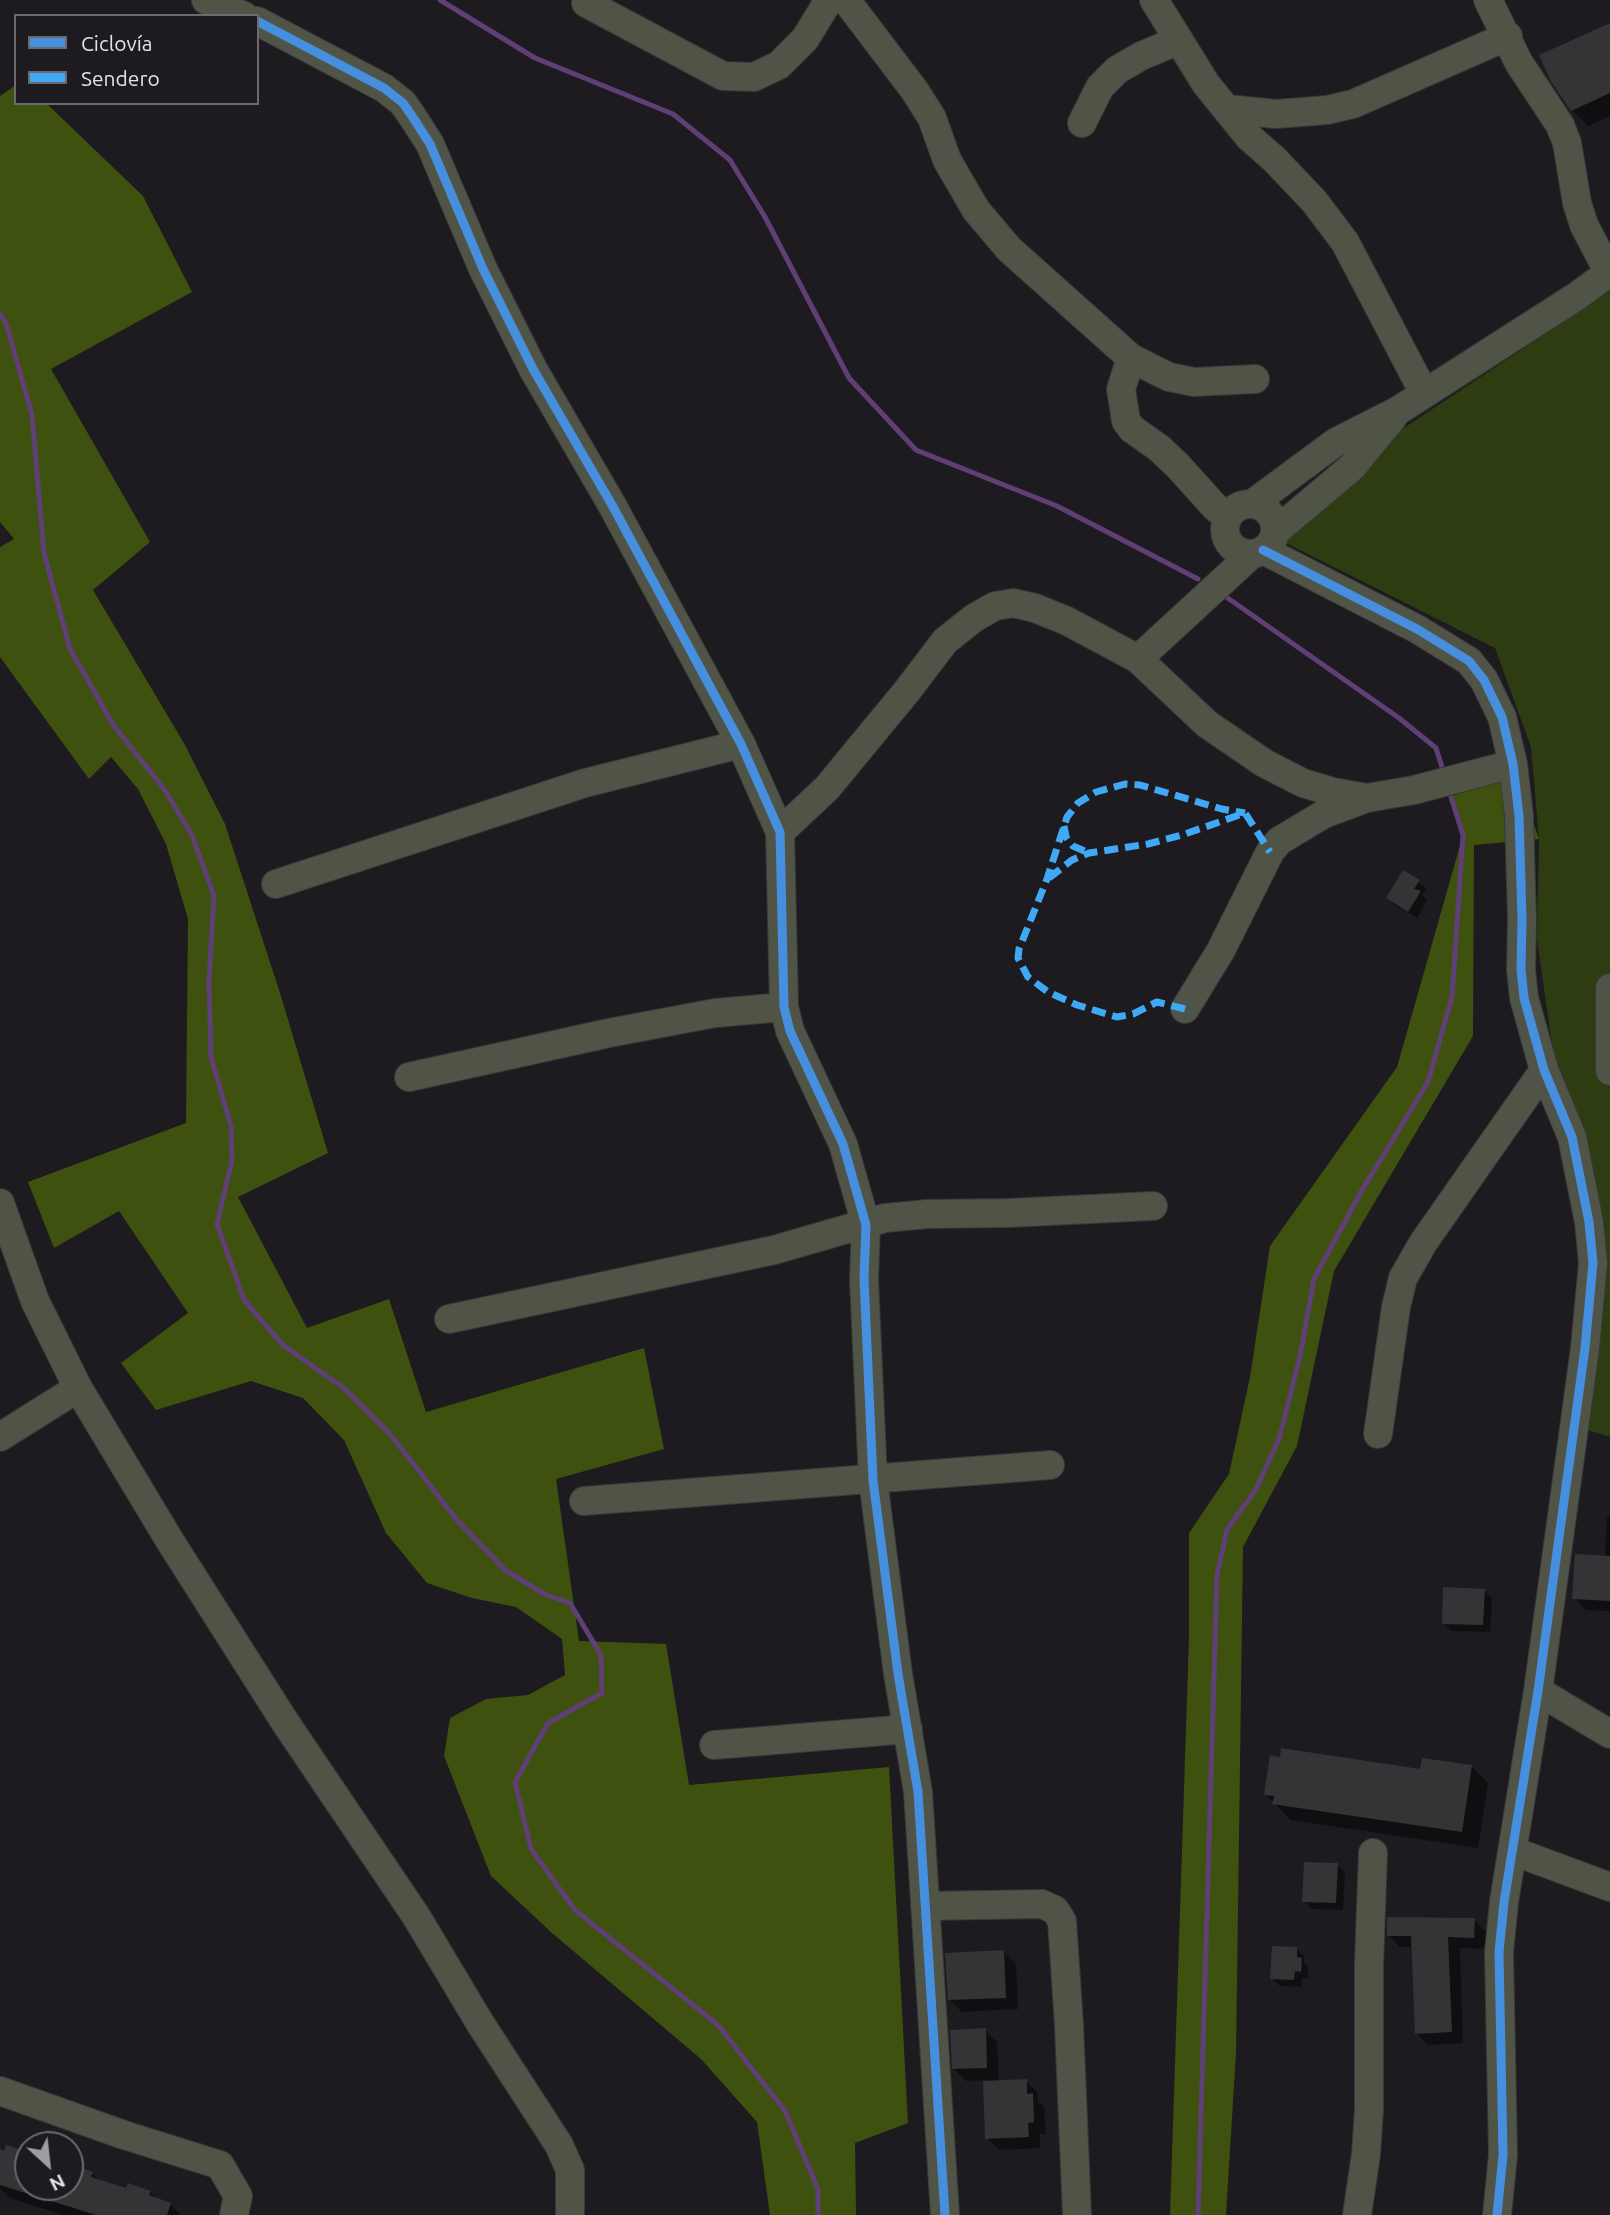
<!DOCTYPE html>
<html>
<head>
<meta charset="utf-8">
<style>
	body { margin:0 }
	#map { position:relative; width:1610px; height:2215px; overflow:hidden; background:#1d1b1f; font-family:Ubuntu,sans-serif }
	canvas { display:block }
	.legend { position:absolute; left:14px; top:14px; width:245px; height:91px; box-sizing:border-box; background:#1d1a20; border:2px solid #6d6a6f; margin:0; padding:9px 12px; list-style:none; font-size:21px; color:#e4e2e6 }
	.legend li { display:flex; align-items:center; gap:14px; height:35px }
	.legend b { width:35px; border:2px solid #6d6a6f }
	.north { position:absolute; left:14px; top:2131px; width:70px; height:70px; box-sizing:border-box; background:#1d1a20; border:2px solid #6d6a6f; border-radius:50%; rotate:153deg; font-size:19px; font-weight:700; line-height:28px; text-align:center; color:#e4e2e6 }
	.north::after { content:''; display:block; margin:auto; width:24px; height:32px; background:#9e9ca0; clip-path:polygon(50% 0,100% 100%,50% 72%,0 100%) }
</style>
</head>
<body>
<div id="map">
<canvas width="1610" height="2215"></canvas>
<ul class="legend">
<li><b style="height:9px;background:#468fdf"></b>Ciclovía</li>
<li><b style="height:9px;background:#3fa9f5"></b>Sendero</li>
</ul>
<div class="north">N</div>
</div>
<script>
const ctx = document.querySelector('canvas').getContext('2d');
ctx.lineJoin = 'round';
function fillPath(path, color) { ctx.fillStyle = color; ctx.fill(path, 'evenodd'); }
const toPath = rows => new Path2D(rows.map(r => 'M' + r).join(''));
function stroke(path, color, width, dash) { ctx.strokeStyle = color; ctx.lineWidth = width; ctx.lineCap = dash ? 'butt' : 'round'; ctx.setLineDash(dash || []); ctx.stroke(path); }
fillPath(toPath([
	[1610,291,1610,1437,1588,1430,1601,1331,1603,1241,1555,1065,1537,939,1539,839,1531,747,1495,648,1276,538,1267,519]
]), '#2e3c12');
fillPath(toPath([
	[16,85,16,103,46,103,143,196,192,292,51,369,150,542,93,590,185,745,225,824,280,993,328,1153,238,1197,307,1328,389,1299,426,1412,644,1348,664,1449,556,1479,579,1641,666,1644,689,1785,889,1767,908,2123,855,2143,856,2215,770,2215,757,2122,701,2059,552,1933,491,1876,444,1756,450,1718,486,1699,528,1695,565,1675,562,1639,516,1607,472,1598,427,1583,386,1533,344,1440,303,1398,251,1381,156,1410,121,1363,188,1313,119,1211,54,1248,28,1182,186,1123,188,919,166,844,138,789,111,757,89,779,0,657,0,547,14,539,0,522,0,96],
	[1513,764,1539,839,1474,845,1473,1036,1334,1271,1297,1446,1243,1547,1236,2053,1226,2215,1170,2215,1189,1637,1189,1533,1229,1474,1250,1377,1270,1246,1397,1067,1463,835,1451,797]
]), '#3e510f');
fillPath(toPath([
	[1610,25,1610,116,1588,126,1572,110],
	[1418,881,1426,889,1422,895,1427,900,1417,918,1395,905,1388,898],
	[1607,1517,1610,1517,1610,1611,1586,1610,1574,1598,1605,1557],
	[1484,1591,1492,1598,1490,1632,1451,1631,1444,1623],
	[1471,1766,1488,1783,1478,1848,1291,1820,1265,1794,1422,1771],
	[1337,1865,1345,1873,1343,1910,1312,1909,1304,1901],
	[1474,1920,1486,1932,1486,1949,1460,1948,1463,2043,1428,2045,1416,2033,1414,1947,1400,1947,1388,1935],
	[1296,1949,1304,1956,1304,1963,1308,1967,1308,1979,1302,1978,1301,1987,1280,1986,1272,1978],
	[1004,1952,1016,1964,1018,2009,962,2012,950,2000],
	[985,2030,997,2042,999,2082,1026,2081,1038,2093,1038,2101,1044,2107,1046,2134,1040,2134,1040,2148,999,2150,987,2138,985,2080,966,2081,954,2069],
	[0,2151,28,2154,28,2187,70,2187,70,2166,92,2173,101,2182,127,2190,150,2192,158,2200,170,2204,181,2215,64,2215,10,2198,0,2188]
]), '#0007');
stroke(toPath([
	[440,0,535,58,673,114,730,160,765,217,849,378,916,450,1057,506,1198,579],
	[0,314,6,323,32,415,44,553,70,649,114,726,164,789,192,835,214,896,209,981,211,1057,231,1126,232,1160,217,1224,244,1300,284,1346,344,1388,390,1434,457,1520,505,1570,544,1594,570,1603,601,1655,602,1693,548,1723,515,1782,531,1849,575,1910,718,2025,785,2111,818,2189,818,2215],
	[1222,594,1399,718,1436,748,1442,767],
	[1198,2215,1217,1575,1227,1529,1255,1491,1279,1439,1300,1356,1314,1279,1362,1190,1428,1082,1452,997,1463,835,1451,797]
]), '#603f76', 5);
fillPath(toPath([
	[1610,23,1610,93,1571,111,1550,80,1539,55],
	[1403,870,1420,880,1414,889,1421,891,1408,912,1386,898],
	[1575,1554,1610,1556,1610,1601,1572,1599],
	[1443,1587,1485,1589,1483,1625,1442,1624],
	[1281,1748,1420,1769,1422,1758,1472,1765,1462,1832,1272,1804,1274,1796,1264,1795,1270,1755,1280,1757],
	[1304,1862,1338,1863,1336,1903,1302,1902],
	[1387,1917,1475,1918,1474,1938,1448,1937,1452,2032,1415,2034,1411,1936,1387,1936],
	[1272,1946,1297,1947,1297,1957,1302,1958,1301,1972,1295,1971,1294,1980,1270,1979],
	[1004,1950,1006,1998,948,2000,945,1953],
	[986,2028,987,2068,952,2069,950,2030],
	[1027,2079,1027,2094,1033,2093,1034,2122,1028,2123,1029,2137,985,2139,983,2081],
	[6,2145,28,2152,28,2187,70,2187,70,2164,93,2172,91,2177,126,2188,128,2183,151,2191,149,2195,171,2203,167,2215,96,2215,0,2185,0,2149,4,2151]
]), '#343336');
const minor = toPath([
	[206,0,244,16],
	[846,0,915,91,932,118,947,160,976,210,1009,249,1131,358,1169,377,1194,382,1255,379],
	[1154,0,1206,84,1249,137,1274,159,1314,201,1345,242,1424,393],
	[1488,0,1519,63,1560,125,1567,143,1577,203,1584,225,1609,273],
	[586,3,723,76,754,77,779,65,805,39,829,0],
	[257,21,384,88,403,103,414,119,430,144,483,269,533,369,612,505,741,744,780,832,784,1007,790,1031,843,1144,866,1225,864,1279,873,1480,898,1674,918,1792,945,2215],
	[1227,109,1276,114,1327,110,1353,104,1508,36],
	[1082,123,1100,87,1117,70,1141,56,1179,40],
	[1131,358,1121,389,1126,421,1132,429,1159,448,1178,466,1215,507,1228,517],
	[1252,504,1336,442,1399,410,1577,296,1610,272],
	'1225 529a25 25 0 1 1 50 0a25 25 0 1 1-50 0Z',
	[1276,531,1352,467,1393,417],
	[1263,550,1417,629,1469,661,1484,680,1502,717,1513,764,1519,816,1522,919,1521,970,1524,998,1544,1070,1572,1137,1589,1222,1593,1263,1585,1348,1538,1691,1504,1902,1499,1952,1503,2155,1497,2215],
	[1138,659,1252,554],
	[780,832,827,788,907,691,945,641,974,618,995,606,1013,603,1035,608,1067,621,1138,659,1207,724,1264,763,1303,783,1333,792,1367,798,1414,790,1513,764],
	[276,884,585,783,741,744],
	[1610,988,1610,1071],
	[1185,1009,1221,950,1270,852,1279,841,1324,814,1367,798],
	[409,1077,609,1033,715,1013,784,1007],
	[0,1203,35,1301,78,1388,170,1541,285,1722,416,1916,480,2023,559,2145,570,2170,570,2215],
	[449,1319,774,1250,885,1218,927,1214,1008,1213,1153,1206],
	[1378,1434,1396,1307,1403,1278,1423,1243,1544,1070],
	[0,1437,78,1388],
	[584,1501,1050,1465],
	[1538,1691,1610,1734],
	[714,1745,908,1729],
	[1513,1851,1610,1887],
	[925,1906,1042,1904,1055,1910,1062,1921,1069,2025,1077,2215],
	[0,2091,124,2135,220,2165,238,2196,234,2215],
	[1357,2215,1366,2154,1369,2110,1369,1964,1373,1853]
]);
stroke(minor, '#39383a', 30);
stroke(minor, '#505446', 28);
stroke(toPath([
	[1064,826,1066,837,1073,846,1089,853],
	[1049,878,1072,860,1089,853,1148,844,1182,835,1245,813,1270,852],
	[1185,1009,1157,1002,1133,1014,1117,1017,1077,1005,1048,992,1028,977,1018,958,1019,949,1047,879,1067,817,1078,803,1096,792,1125,784,1140,785,1222,809,1245,813]
]), '#3fa9f5', 7, [14, 7]);
stroke(toPath([
	[257,21,384,88,403,103,414,119,430,144,483,269,533,369,612,505,741,744,780,832,784,1007,790,1031,843,1144,866,1225,864,1279,873,1480,898,1674,918,1792,945,2215],
	[1263,550,1417,629,1469,661,1484,680,1502,717,1513,764,1519,816,1522,919,1521,970,1524,998,1544,1070,1572,1137,1589,1222,1593,1263,1585,1348,1538,1691,1504,1902,1499,1952,1503,2155,1497,2215]
]), '#468fdf', 9);
</script>
</body>
</html>
